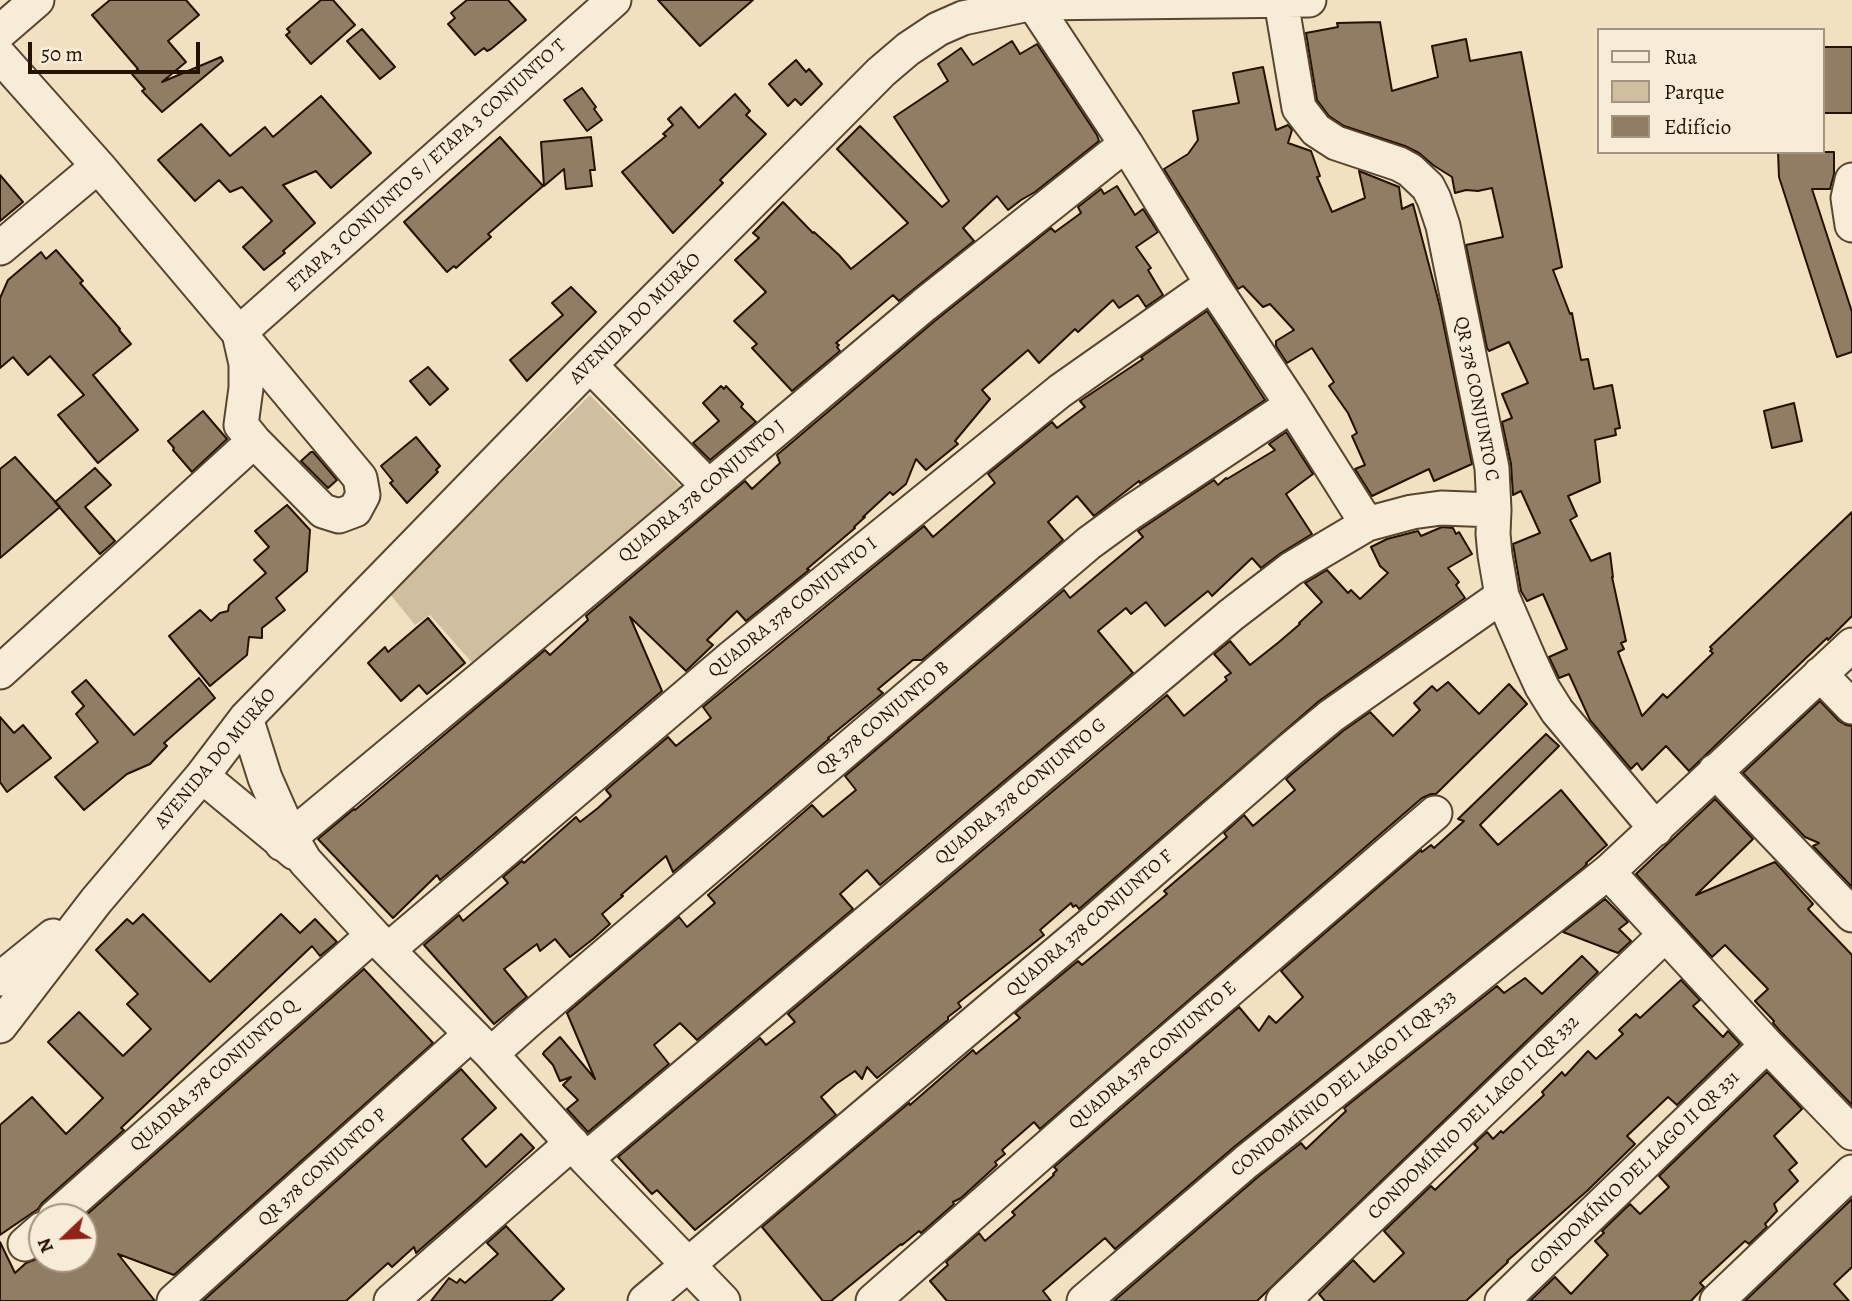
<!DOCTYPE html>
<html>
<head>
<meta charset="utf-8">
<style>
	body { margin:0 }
	#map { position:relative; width:1852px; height:1301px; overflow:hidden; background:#f2e1c1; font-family:Alegreya,serif }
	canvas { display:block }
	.legend { position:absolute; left:1597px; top:28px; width:228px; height:126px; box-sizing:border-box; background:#f7ecd7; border:2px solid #a39481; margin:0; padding:9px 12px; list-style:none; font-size:21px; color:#251100 }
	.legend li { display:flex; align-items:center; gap:14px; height:35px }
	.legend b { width:35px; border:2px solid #a39481 }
	.north { position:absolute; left:28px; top:1203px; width:70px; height:70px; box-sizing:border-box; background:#f7ecd7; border:2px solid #a39481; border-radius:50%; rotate:247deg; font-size:19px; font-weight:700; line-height:28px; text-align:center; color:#251100 }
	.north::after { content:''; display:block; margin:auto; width:24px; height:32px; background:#8f2418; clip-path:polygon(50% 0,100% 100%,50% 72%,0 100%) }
	.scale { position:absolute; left:28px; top:42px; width:172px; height:32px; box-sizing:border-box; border:4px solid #251100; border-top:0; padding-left:9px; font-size:21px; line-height:24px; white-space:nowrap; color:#251100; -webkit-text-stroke:5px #f7ecd7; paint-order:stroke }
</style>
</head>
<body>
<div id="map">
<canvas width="1852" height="1301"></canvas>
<ul class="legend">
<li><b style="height:9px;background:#f7ecd7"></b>Rua</li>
<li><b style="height:19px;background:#cfbea0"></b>Parque</li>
<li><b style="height:19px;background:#907d64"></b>Edifício</li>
</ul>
<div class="north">N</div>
<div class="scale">50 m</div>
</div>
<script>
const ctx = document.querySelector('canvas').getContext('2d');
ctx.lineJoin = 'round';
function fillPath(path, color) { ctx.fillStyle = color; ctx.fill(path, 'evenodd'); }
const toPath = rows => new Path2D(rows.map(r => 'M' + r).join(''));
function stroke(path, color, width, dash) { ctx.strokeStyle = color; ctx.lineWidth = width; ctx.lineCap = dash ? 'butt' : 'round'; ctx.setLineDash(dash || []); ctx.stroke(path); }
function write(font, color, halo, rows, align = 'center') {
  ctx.font = font + ' Alegreya,serif'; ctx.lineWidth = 5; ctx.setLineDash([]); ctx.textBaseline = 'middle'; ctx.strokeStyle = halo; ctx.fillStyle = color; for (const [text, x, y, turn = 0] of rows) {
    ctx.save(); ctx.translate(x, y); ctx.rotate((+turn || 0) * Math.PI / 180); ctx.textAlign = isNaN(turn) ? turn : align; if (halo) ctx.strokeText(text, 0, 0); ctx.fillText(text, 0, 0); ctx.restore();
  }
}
fillPath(toPath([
	[590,395,684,490,474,665,430,615,415,625,390,594]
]), '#cfbea0');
const building = toPath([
	[110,0,186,0,199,15,168,41,186,62,162,82,221,57,223,61,162,112,142,91,145,89,132,74,138,69,92,15,110,0],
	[321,0,333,0,355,25,311,64,286,35,290,32,287,29,321,0],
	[467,0,508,0,526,20,491,49,487,51,484,48,475,55,448,24,455,18,451,13,467,0],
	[658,0,753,0,700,46,658,0],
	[1380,22,1392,91,1438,77,1432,46,1466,39,1470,61,1521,52,1562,267,1553,270,1570,314,1572,313,1581,360,1588,359,1594,389,1612,385,1620,428,1615,429,1616,435,1595,440,1600,482,1568,496,1577,516,1570,520,1591,561,1610,553,1613,577,1612,577,1626,641,1621,643,1624,649,1618,652,1642,716,1663,694,1667,698,1713,653,1710,651,1712,649,1710,647,1852,512,1852,616,1828,640,1827,638,1807,657,1689,771,1666,746,1642,770,1637,763,1631,769,1590,720,1569,674,1559,678,1549,657,1567,649,1543,594,1527,601,1521,591,1513,544,1540,533,1521,491,1513,495,1511,464,1502,422,1512,418,1502,394,1528,383,1509,342,1489,351,1487,348,1466,245,1503,237,1492,188,1478,191,1466,190,1455,193,1452,177,1433,165,1419,153,1405,146,1344,126,1329,116,1317,100,1306,33,1338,27,1337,23,1380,22],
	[362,29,395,67,380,79,347,41,362,29],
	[1012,41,1020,54,1037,44,1097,135,1099,141,1035,192,1021,200,1008,210,997,196,963,228,974,241,899,301,893,295,836,343,839,345,837,347,840,351,792,391,752,348,757,344,734,321,766,292,735,260,759,238,753,233,783,202,813,233,814,232,839,255,851,269,908,223,837,149,860,126,942,207,949,201,894,117,948,81,938,64,961,48,973,65,1012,41],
	[1822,47,1852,47,1852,113,1822,113,1822,47],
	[796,60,806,72,809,69,822,84,801,105,795,99,788,106,769,84,796,60],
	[1263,67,1276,130,1288,125,1292,130,1288,143,1311,151,1320,176,1317,177,1332,212,1365,198,1359,171,1399,187,1402,209,1413,204,1440,307,1472,464,1434,481,1429,469,1372,496,1355,469,1365,465,1352,436,1357,433,1348,413,1329,386,1334,382,1312,348,1287,363,1276,346,1276,341,1294,330,1270,304,1263,307,1243,286,1238,289,1164,169,1188,154,1198,140,1193,111,1239,103,1233,73,1263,67],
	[582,88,596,107,594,109,602,120,587,131,564,100,582,88],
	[735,94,750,111,746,115,766,134,720,180,723,183,673,233,622,172,666,136,663,134,673,125,668,119,681,107,699,128,735,94],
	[321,96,371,153,331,188,316,171,283,185,315,223,283,251,285,253,264,270,243,247,272,221,242,187,230,192,219,180,195,201,158,160,201,124,230,156,265,127,273,137,321,96],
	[500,137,543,186,488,234,491,237,475,251,456,268,454,266,447,272,404,222,500,137],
	[591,137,595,170,590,170,592,186,566,189,564,169,544,186,541,142,591,137],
	[1778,152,1834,152,1834,174,1830,189,1812,189,1852,312,1852,352,1837,357,1779,177,1778,152],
	[0,175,23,202,0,221,0,175],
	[1117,186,1135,215,1143,209,1158,232,1136,247,1151,268,1148,270,1163,295,1146,307,1138,295,1119,308,1113,300,1078,332,1075,329,1039,363,1028,350,982,390,990,399,955,441,958,444,926,470,916,459,906,484,893,495,890,492,863,517,865,517,854,527,855,528,807,569,809,570,746,621,737,611,707,640,713,645,686,671,630,617,662,691,440,880,437,875,393,918,318,839,354,809,355,810,545,650,550,655,588,620,586,616,745,481,752,489,780,463,777,455,936,320,1051,228,1055,232,1081,213,1078,207,1101,189,1104,194,1117,186],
	[56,250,83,281,80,283,120,329,119,330,131,344,93,375,138,430,98,463,58,415,84,395,50,356,28,375,13,357,0,368,0,298,8,280,41,252,46,259,56,250],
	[571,287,596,312,527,381,510,360,563,315,552,303,571,287],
	[1207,311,1265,400,1140,483,1139,481,1094,516,1077,496,1048,522,1063,540,922,660,913,660,878,689,883,693,828,738,829,739,673,872,666,856,621,895,623,896,602,914,610,924,593,939,570,957,555,939,540,951,537,944,504,969,527,997,494,1024,424,945,459,915,463,921,508,883,503,877,522,861,524,863,576,817,580,822,598,808,611,796,606,790,668,737,676,746,711,718,703,707,924,526,933,537,995,483,988,474,1052,422,1057,428,1085,407,1080,401,1143,359,1141,357,1207,311],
	[428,367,448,389,430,405,410,381,428,367],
	[721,386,724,389,726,386,743,404,741,407,756,422,710,460,693,443,719,421,703,403,721,386],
	[1794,403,1802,441,1772,448,1764,411,1794,403],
	[203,411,227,439,192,472,173,450,174,448,168,441,203,411],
	[1286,432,1313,474,1286,494,1312,534,1281,553,1261,568,1252,558,1212,596,1208,591,1165,626,1146,602,1131,614,1126,608,1098,631,1133,673,880,885,867,870,840,894,853,909,697,1040,680,1023,654,1045,669,1064,588,1132,567,1109,578,1100,563,1085,571,1077,560,1081,553,1065,543,1054,544,1052,560,1037,595,1079,567,1013,679,917,687,927,715,903,708,895,812,805,823,817,856,790,845,776,1064,590,1070,598,1143,537,1138,531,1214,480,1218,485,1226,478,1227,479,1275,450,1269,444,1286,432],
	[416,437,440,466,436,470,438,472,407,503,390,483,393,481,381,466,416,437],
	[311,452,313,452,337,480,328,488,301,461,311,452],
	[15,457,60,507,0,558,0,469,15,457],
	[95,468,111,485,85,507,115,541,100,554,55,502,95,468],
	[287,505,310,530,307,571,276,598,285,610,262,628,262,638,249,637,247,655,210,686,169,636,200,610,211,621,220,613,228,611,229,605,266,573,254,560,269,547,255,531,287,505],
	[1442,527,1453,528,1456,534,1459,532,1472,554,1448,568,1459,582,1456,585,1465,598,1319,701,1079,909,1076,905,1073,907,1071,903,1040,930,1044,935,958,1003,961,1007,948,1017,948,1020,877,1078,867,1067,862,1079,855,1071,836,1084,821,1097,836,1115,695,1230,657,1190,652,1194,618,1157,760,1038,766,1045,795,1022,788,1014,1167,695,1184,716,1227,680,1225,677,1231,673,1214,654,1230,641,1250,665,1279,642,1300,624,1299,623,1322,602,1305,583,1307,582,1327,570,1348,593,1351,590,1360,599,1388,573,1380,566,1371,547,1387,539,1418,531,1421,536,1442,527],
	[428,618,465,663,427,694,419,685,401,701,368,663,385,647,388,652,428,618],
	[199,678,215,698,164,743,167,746,150,764,127,774,84,810,55,777,98,742,76,714,84,706,72,692,86,680,134,735,199,678],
	[1448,682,1479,714,1509,684,1527,704,1436,794,1431,794,1422,798,1040,1129,1034,1122,1002,1150,1005,1154,995,1162,997,1165,961,1198,953,1202,954,1204,921,1233,919,1231,902,1245,901,1244,831,1301,823,1301,762,1227,909,1103,910,1105,973,1050,976,1054,1020,1018,1015,1013,1078,961,1082,965,1167,894,1164,891,1227,837,1224,833,1244,815,1253,826,1295,790,1286,779,1343,731,1370,712,1393,736,1420,710,1414,703,1432,686,1437,691,1448,682],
	[1820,701,1839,721,1846,725,1852,726,1852,887,1813,846,1819,843,1805,837,1743,773,1820,701],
	[0,717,14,733,23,725,51,758,7,792,0,782,0,717],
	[1546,734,1559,746,1480,825,1498,845,1561,790,1607,845,1586,863,1587,864,1583,868,1234,1147,1115,1249,1105,1238,1043,1291,1051,1301,947,1301,930,1281,948,1265,946,1262,979,1233,985,1241,1015,1215,1012,1212,1054,1175,1053,1174,1057,1170,1054,1167,1239,1007,1259,1031,1269,1016,1276,1023,1303,997,1281,971,1421,850,1422,852,1431,845,1434,848,1464,821,1458,819,1546,734],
	[1715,799,1753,839,1696,895,1775,862,1813,904,1808,909,1852,955,1852,1105,1781,1032,1773,1023,1774,1021,1755,1001,1768,989,1725,945,1712,957,1636,874,1715,799],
	[1605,899,1628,922,1619,929,1631,941,1618,953,1563,932,1605,899],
	[143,914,210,982,281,914,300,933,315,919,337,942,320,956,312,946,121,1128,124,1130,42,1203,38,1209,0,1235,0,1125,32,1097,66,1134,103,1098,48,1042,79,1012,123,1056,151,1029,127,1004,138,994,96,950,127,919,133,924,143,914],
	[1582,956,1598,972,1257,1301,1114,1301,1258,1177,1301,1143,1306,1149,1346,1111,1344,1108,1497,986,1504,993,1525,978,1542,994,1582,956],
	[364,969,433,1043,174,1275,118,1254,155,1301,0,1301,0,1242,15,1273,26,1263,37,1259,84,1259,84,1217,364,969],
	[1681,980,1700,1000,1693,1006,1723,1037,1728,1031,1740,1044,1677,1105,1668,1097,1627,1136,1635,1144,1587,1191,1507,1261,1508,1262,1466,1301,1325,1301,1319,1294,1353,1260,1374,1282,1404,1253,1384,1231,1431,1186,1435,1190,1478,1148,1474,1144,1487,1132,1493,1139,1501,1131,1503,1133,1544,1095,1542,1092,1562,1072,1565,1076,1588,1051,1596,1059,1623,1034,1619,1030,1636,1014,1640,1018,1681,980],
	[461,1069,496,1108,462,1139,486,1167,521,1134,534,1148,477,1200,416,1253,414,1247,392,1267,388,1263,346,1301,203,1301,461,1069],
	[1767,1072,1802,1109,1774,1136,1797,1163,1789,1170,1798,1181,1774,1204,1777,1211,1765,1224,1767,1227,1749,1244,1745,1241,1700,1283,1704,1287,1691,1301,1530,1301,1555,1277,1571,1294,1608,1255,1595,1241,1604,1233,1602,1231,1630,1204,1640,1214,1669,1187,1659,1176,1767,1072],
	[1852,1199,1852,1267,1834,1284,1849,1301,1745,1301,1852,1199],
	[506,1226,564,1289,551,1301,431,1301,449,1278,457,1283,460,1279,465,1283,498,1254,487,1243,506,1226]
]);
fillPath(building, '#907d64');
stroke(building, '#251100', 2);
const minor = toPath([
	[1281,1,1299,108,1316,130,1336,143,1399,164,1410,170,1428,187,1434,199,1443,226,1492,468,1494,510,1493,534,1495,555,1502,596,1530,661,1542,687,1557,711,1656,829],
	[1033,3,1126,144,1212,284,1292,405,1367,524],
	[0,32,37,0],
	[0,56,98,166,239,333,360,478,363,495,355,510,339,516,323,511,254,441,241,425,246,388,246,364,239,333,614,0],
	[1852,180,1848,198,1852,225],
	[0,248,98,166],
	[590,365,708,486],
	[0,672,254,441],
	[1820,674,1852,707],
	[246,718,265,778,291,837,305,861,373,935,491,1054,586,1159,723,1301],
	[1715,771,1852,915],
	[202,776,295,853],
	[282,844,489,672,924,305,1126,144],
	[1608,872,1767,1045,1852,1133],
	[388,950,732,657,1060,391,1212,284],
	[0,979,53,936],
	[0,1026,96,901,202,776,246,718,590,365,881,72,908,49,938,29,963,18,1033,3,1309,0],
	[491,1054,528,1021,1089,543,1130,513,1292,405],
	[586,1159,1231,615,1291,569,1367,524,1412,512,1441,508,1494,510],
	[55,1217,373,935],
	[25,1244,42,1229],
	[174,1301,471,1034],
	[391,1301,572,1143],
	[645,1301,1089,926,1290,750,1331,716,1502,596],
	[873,1301,1105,1097,1435,813],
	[1084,1301,1246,1162,1608,872,1852,645],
	[1283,1301,1665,935],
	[1502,1301,1767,1045],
	[1717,1301,1852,1172]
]);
stroke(minor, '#584530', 37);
stroke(minor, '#f7ecd7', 33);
write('19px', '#251100', '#f7ecd7', [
	["ETAPA 3 CONJUNTO S / ETAPA 3 CONJUNTO T",427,166,-42],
	["AVENIDA DO MURÃO",636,319,-45],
	["QR 378 CONJUNTO C",1476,399,79],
	["QUADRA 378 CONJUNTO J",702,492,-40],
	["QUADRA 378 CONJUNTO I",793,608,-39],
	["QR 378 CONJUNTO B",883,719,-40],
	["AVENIDA DO MURÃO",216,759,-50],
	["QUADRA 378 CONJUNTO G",1021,792,-40],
	["QUADRA 378 CONJUNTO F",1090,924,-41],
	["QUADRA 378 CONJUNTO E",1153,1056,-41],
	["QUADRA 378 CONJUNTO Q",214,1076,-42],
	["CONDOMÍNIO DEL LAGO II QR 333",1344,1084,-39],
	["CONDOMÍNIO DEL LAGO II QR 332",1474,1118,-44],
	["QR 378 CONJUNTO P",323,1168,-42],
	["CONDOMÍNIO DEL LAGO II QR 331",1635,1173,-44]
]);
</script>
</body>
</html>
